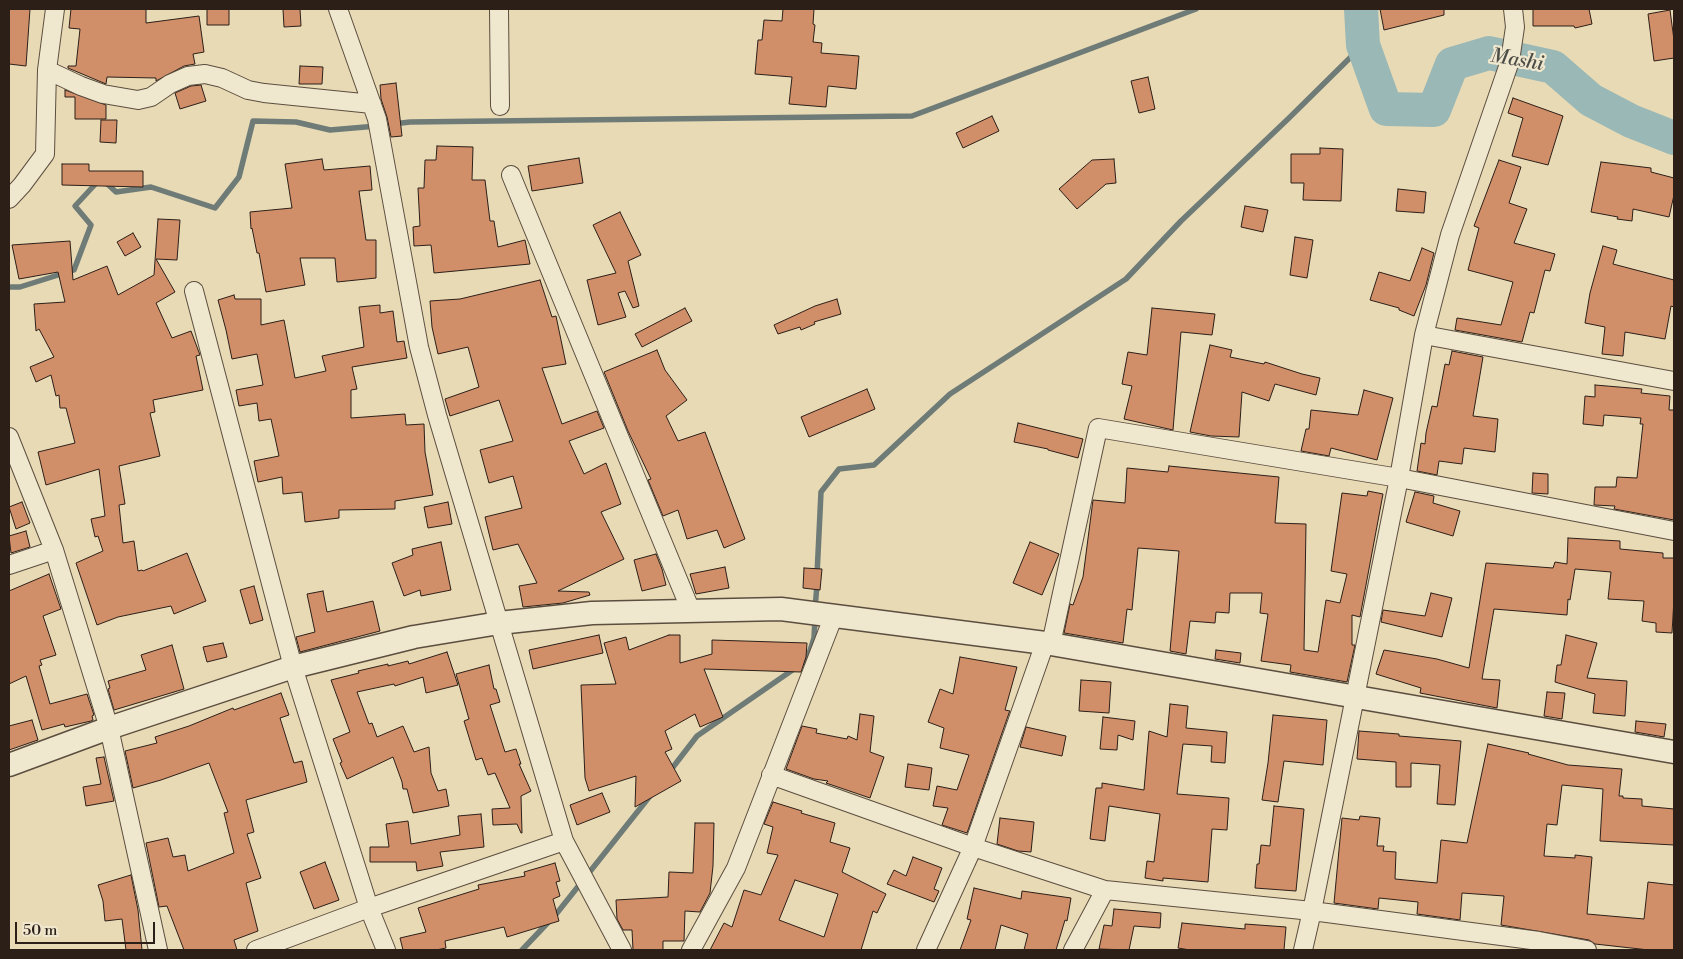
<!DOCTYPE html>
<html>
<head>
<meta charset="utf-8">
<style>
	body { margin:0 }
	#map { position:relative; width:1683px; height:959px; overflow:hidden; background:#e8dab5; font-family:"Libre Bodoni",serif }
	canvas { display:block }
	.frame { position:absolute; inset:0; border:10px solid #2c1f18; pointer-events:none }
	.scale { position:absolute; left:15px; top:922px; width:140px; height:22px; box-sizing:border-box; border:2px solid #2c1f18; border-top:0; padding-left:6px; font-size:15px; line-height:18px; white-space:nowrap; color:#2c1f18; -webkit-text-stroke:4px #f0e7cf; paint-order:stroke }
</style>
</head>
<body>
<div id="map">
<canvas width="1683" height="959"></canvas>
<div class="frame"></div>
<div class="scale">50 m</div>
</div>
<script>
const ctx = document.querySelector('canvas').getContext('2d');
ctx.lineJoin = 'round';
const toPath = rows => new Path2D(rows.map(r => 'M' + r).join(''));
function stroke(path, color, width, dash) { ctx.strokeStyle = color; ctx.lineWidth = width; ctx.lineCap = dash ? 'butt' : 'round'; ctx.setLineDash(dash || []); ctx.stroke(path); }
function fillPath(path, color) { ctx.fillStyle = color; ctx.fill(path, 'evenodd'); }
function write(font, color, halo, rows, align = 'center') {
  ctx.font = font + ' "Libre Bodoni",serif'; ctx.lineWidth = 4.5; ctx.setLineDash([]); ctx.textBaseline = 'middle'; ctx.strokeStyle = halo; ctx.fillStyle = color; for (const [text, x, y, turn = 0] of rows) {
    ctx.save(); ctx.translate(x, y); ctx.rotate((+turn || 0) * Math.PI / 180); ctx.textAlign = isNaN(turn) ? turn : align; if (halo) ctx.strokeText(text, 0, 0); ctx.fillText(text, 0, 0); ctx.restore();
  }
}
stroke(toPath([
	[393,124,410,122,912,116,1196,9],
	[9,287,20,287,74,270,91,225,75,206,101,178,116,192,151,187,215,208,239,177,253,121,296,122,330,130,377,126],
	[817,575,821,492,839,469,874,465,950,394,1126,279,1181,221,1289,118,1363,45],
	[815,610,817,584],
	[670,771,697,736,807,660,814,638,815,619],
	[522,950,557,913,650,796]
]), '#6e7b77', 5.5);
stroke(toPath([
	[1361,9,1363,45,1386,109,1434,110,1452,64,1489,53,1553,67,1591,100,1631,121,1674,138]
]), '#9ab8b6', 34);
const building = toPath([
	[9,9,30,9,26,66,9,64,9,9],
	[71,9,146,9,146,23,199,16,204,52,193,54,195,64,184,66,156,81,156,78,107,77,106,84,68,68,68,66,76,66,80,29,69,28,71,9],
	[207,9,229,9,229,25,207,25,207,9],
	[283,9,300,9,301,26,284,27,283,9],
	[783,9,814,9,813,24,815,25,813,42,822,43,821,53,859,56,856,89,828,86,826,107,789,104,792,77,755,74,758,40,762,40,764,20,782,21,783,9],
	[1380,9,1444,9,1444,15,1384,30,1380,9],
	[1533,9,1589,9,1592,24,1575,28,1574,26,1533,26,1533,9],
	[1670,10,1674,40,1674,58,1654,61,1648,14,1670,10],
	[300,66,323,67,322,84,299,84,300,66],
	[1148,77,1155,109,1139,113,1131,81,1148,77],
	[396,83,402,136,391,137,387,117,381,99,380,85,396,83],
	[201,85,206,101,180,109,175,93,191,86,201,85],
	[65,90,106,105,106,119,75,119,75,97,65,97,65,90],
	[1513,98,1563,116,1548,165,1512,156,1523,118,1508,113,1513,98],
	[992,116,999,131,963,148,956,133,992,116],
	[101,120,117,120,116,143,100,142,101,120],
	[437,146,473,147,472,180,485,180,490,221,494,221,498,247,525,240,530,264,434,273,431,245,414,246,413,227,420,226,418,188,424,188,425,160,436,160,437,146],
	[1320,148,1343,149,1341,201,1303,200,1304,183,1291,183,1291,154,1320,154,1320,148],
	[579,158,583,183,532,191,528,166,579,158],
	[322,159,324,170,370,166,372,190,359,191,366,240,376,240,376,278,337,282,335,258,300,258,305,285,266,292,259,253,257,253,252,228,251,229,250,212,292,208,285,164,322,159],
	[1114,159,1116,183,1106,184,1077,209,1059,189,1092,160,1114,159],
	[1499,160,1521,167,1509,203,1527,209,1514,243,1555,254,1550,271,1545,270,1534,313,1530,312,1522,342,1455,330,1457,318,1501,325,1513,282,1468,270,1479,228,1474,226,1499,160],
	[1601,162,1651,168,1651,172,1674,178,1674,195,1669,217,1633,209,1632,221,1617,219,1618,217,1591,212,1601,162],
	[62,164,89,164,89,171,143,171,143,187,62,185,62,164],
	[1398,189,1426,192,1424,213,1396,211,1398,189],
	[1245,206,1268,210,1263,232,1241,227,1245,206],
	[620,212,641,255,628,261,639,306,633,308,625,291,618,293,626,317,598,325,587,280,616,273,593,225,620,212],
	[158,219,180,220,177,260,156,259,175,292,156,303,172,338,191,331,200,355,196,356,203,390,153,400,155,412,150,413,160,456,119,466,125,504,119,505,123,543,134,541,138,571,142,570,143,571,187,553,206,601,174,614,171,606,118,617,97,625,76,563,103,551,98,536,95,537,91,519,105,516,99,469,46,485,38,452,75,443,66,408,60,408,59,395,56,396,51,375,36,382,30,367,54,357,39,329,36,331,34,304,65,302,58,272,19,279,12,245,70,241,73,280,107,266,118,295,154,275,158,219],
	[133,233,141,247,125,256,117,242,133,233],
	[1295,237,1313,240,1307,278,1290,275,1295,237],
	[1603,246,1617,250,1613,264,1674,280,1674,307,1671,306,1665,339,1625,332,1623,356,1602,354,1605,327,1585,323,1590,293,1603,246],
	[1422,248,1434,253,1426,285,1414,316,1399,310,1399,308,1370,300,1379,272,1410,281,1422,248],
	[540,280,552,317,556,316,566,364,542,368,562,424,597,411,604,428,569,441,584,474,606,463,621,504,601,512,624,559,558,591,589,592,590,595,563,603,523,607,519,586,537,583,518,544,493,550,485,517,522,508,513,476,489,483,480,450,513,441,499,400,450,416,445,399,479,387,468,347,438,354,432,327,430,301,460,299,540,280],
	[234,295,235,299,261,299,261,325,284,320,295,378,326,371,322,356,364,347,359,307,380,305,380,313,393,311,397,342,404,341,407,358,352,367,357,389,351,390,351,418,405,414,406,425,424,424,425,452,433,495,395,501,395,509,339,510,339,518,305,522,302,492,283,494,282,477,258,482,254,461,279,456,271,419,259,421,257,403,239,406,236,390,263,385,257,354,232,359,226,330,218,300,234,295],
	[837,299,841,314,814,322,815,324,801,330,800,327,778,334,774,325,815,306,837,299],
	[685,308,692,321,642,347,635,334,685,308],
	[1152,308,1215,314,1212,335,1181,332,1173,430,1124,419,1132,386,1122,384,1128,352,1147,355,1152,308],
	[1210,345,1232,350,1230,357,1264,364,1265,362,1302,374,1320,378,1316,395,1275,384,1269,401,1242,392,1239,437,1211,436,1190,432,1210,345],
	[657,350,665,370,687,400,666,416,678,441,705,432,745,539,724,548,717,530,687,539,678,510,663,516,648,480,651,479,628,431,604,372,657,350],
	[1452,351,1483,357,1473,416,1498,419,1495,452,1464,448,1462,464,1439,461,1437,475,1417,471,1421,443,1425,444,1426,433,1432,406,1437,407,1445,364,1449,365,1452,351],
	[1595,385,1642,389,1641,393,1670,396,1669,410,1674,410,1674,520,1614,509,1615,506,1594,505,1595,487,1616,487,1617,477,1637,478,1643,424,1640,424,1641,418,1604,415,1603,426,1583,424,1585,396,1595,397,1595,385],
	[867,389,875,409,809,437,801,417,867,389],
	[1364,390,1393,398,1377,460,1331,448,1329,456,1301,451,1306,429,1309,429,1311,410,1358,415,1364,390],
	[1018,423,1083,439,1078,458,1048,450,1048,449,1014,442,1018,423],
	[1169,466,1279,477,1275,523,1306,524,1304,650,1318,652,1326,600,1340,603,1347,574,1331,571,1342,493,1367,496,1368,491,1383,494,1360,617,1352,615,1352,645,1355,645,1347,682,1290,672,1291,665,1261,661,1268,614,1260,613,1262,593,1230,593,1229,613,1216,612,1215,623,1190,621,1186,654,1170,651,1179,551,1138,548,1132,610,1127,609,1123,643,1064,633,1070,604,1073,605,1083,577,1093,500,1125,503,1127,468,1168,472,1169,466],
	[1533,473,1548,474,1548,494,1532,493,1533,473],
	[1415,492,1434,496,1433,503,1460,511,1453,536,1406,522,1415,492],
	[22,502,30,523,16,529,9,507,22,502],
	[448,502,452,524,428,528,424,507,448,502],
	[26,531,30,547,11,553,9,536,26,531],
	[1568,538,1620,541,1620,549,1663,553,1663,558,1674,558,1674,599,1672,633,1656,632,1656,623,1642,621,1644,601,1608,599,1611,572,1575,569,1570,600,1568,599,1567,615,1494,609,1482,679,1500,680,1497,708,1420,693,1421,688,1376,674,1384,650,1437,659,1469,668,1486,563,1553,568,1555,562,1567,564,1568,538],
	[441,542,451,590,421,596,420,590,404,596,392,563,413,555,412,549,441,542],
	[1030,542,1059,554,1042,595,1013,583,1030,542],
	[656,554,662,569,666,585,642,591,634,560,656,554],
	[725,567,729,588,696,594,690,574,725,567],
	[804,568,822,569,820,590,803,588,804,568],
	[49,574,61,609,43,616,56,655,40,660,42,665,39,666,50,704,87,694,94,715,92,716,93,720,91,721,65,727,64,724,42,730,26,676,9,684,9,591,49,574],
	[254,586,263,620,250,624,240,590,254,586],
	[323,591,327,612,373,601,380,631,300,652,296,637,315,632,307,594,323,591],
	[1431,593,1452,598,1442,637,1381,622,1383,610,1425,616,1431,593],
	[599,635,603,653,533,669,529,650,599,635],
	[669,635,680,635,680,663,712,654,712,640,807,643,806,657,801,672,704,669,723,717,700,727,695,714,665,731,672,749,665,752,681,781,635,807,636,776,589,791,585,778,581,685,616,684,604,643,626,637,629,650,669,635],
	[1566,635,1597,643,1587,678,1627,681,1625,716,1593,713,1595,694,1555,682,1557,665,1561,665,1566,635],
	[223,643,227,657,207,662,203,647,223,643],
	[172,645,184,689,114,710,108,689,110,688,108,681,146,670,141,655,172,645],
	[1216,650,1241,653,1240,663,1215,659,1216,650],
	[447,652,458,685,426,693,423,677,395,686,394,684,357,692,369,724,372,723,377,737,403,726,414,752,429,747,431,773,438,791,446,789,449,806,413,813,407,789,403,789,402,782,393,757,347,779,340,763,342,762,333,739,350,732,331,680,359,673,358,671,388,664,388,666,408,661,409,664,447,652],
	[960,657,1017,667,1005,710,1010,711,1009,713,967,833,942,825,948,808,933,806,937,786,957,790,969,755,940,748,944,728,928,722,940,689,953,694,960,657],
	[489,665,494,689,496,689,500,702,490,705,505,752,516,749,521,764,519,764,531,791,521,796,522,833,521,833,517,824,493,825,492,809,510,808,495,773,488,775,482,758,476,760,464,721,469,719,456,674,489,665],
	[1081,680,1111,682,1109,713,1079,711,1081,680],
	[1547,692,1565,693,1562,719,1544,716,1547,692],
	[281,693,289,715,280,718,294,763,302,761,307,782,246,800,254,832,247,834,261,878,246,883,258,931,234,940,237,950,184,950,167,906,159,907,146,843,168,838,173,857,185,855,188,871,234,853,224,813,228,812,209,763,161,780,133,788,125,751,157,743,155,737,189,726,233,708,234,710,281,693],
	[1170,704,1188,706,1186,728,1227,732,1225,763,1211,762,1212,746,1183,744,1177,794,1229,798,1227,830,1212,829,1208,882,1163,878,1163,881,1145,878,1147,861,1154,862,1160,814,1109,806,1105,841,1090,839,1096,788,1102,788,1102,783,1144,790,1149,731,1167,737,1170,704],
	[860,714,874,716,870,752,884,757,870,798,826,783,828,781,814,779,786,769,802,726,817,729,816,733,847,739,848,736,857,740,860,714],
	[1273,715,1327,720,1323,765,1284,761,1278,802,1262,800,1268,763,1273,715],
	[1103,717,1135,721,1133,740,1118,735,1117,750,1100,749,1103,717],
	[32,720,38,740,9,750,9,726,32,720],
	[1636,721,1666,724,1664,737,1635,732,1636,721],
	[1026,727,1066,736,1062,756,1020,747,1026,727],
	[1359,731,1399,734,1399,736,1461,741,1455,805,1437,804,1440,765,1411,763,1411,787,1396,787,1396,762,1357,759,1359,731],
	[1488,744,1529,753,1528,754,1568,765,1622,769,1619,796,1623,796,1623,798,1642,799,1642,806,1674,809,1674,845,1600,841,1603,789,1562,785,1557,825,1547,824,1544,856,1575,858,1575,855,1592,857,1587,914,1644,919,1648,882,1674,885,1674,950,1649,950,1595,944,1589,940,1501,925,1504,896,1462,893,1460,920,1417,914,1418,902,1379,898,1378,909,1334,903,1342,818,1359,820,1360,816,1380,818,1377,846,1384,846,1383,851,1396,852,1395,879,1437,883,1441,840,1467,843,1488,744],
	[104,757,114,801,86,806,83,787,101,784,96,758,104,757],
	[908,764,932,768,929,790,905,787,908,764],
	[602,793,610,812,577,825,570,805,602,793],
	[773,802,802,811,801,813,835,823,830,842,850,848,842,872,886,894,877,913,873,911,861,950,710,950,724,923,732,927,744,890,761,895,778,855,767,853,773,827,764,824,773,802],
	[795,880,838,894,824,937,779,920,795,880],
	[1274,806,1304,809,1296,891,1255,888,1257,864,1259,864,1261,845,1270,846,1274,806],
	[481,814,484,847,440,852,443,866,417,871,416,862,370,862,370,847,389,847,386,824,408,821,411,844,460,835,458,816,481,814],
	[1000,818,1034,822,1031,852,1018,851,997,844,1000,818],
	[695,823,714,823,713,866,710,893,700,912,685,911,684,941,663,941,663,950,633,950,632,930,623,930,617,919,616,900,668,897,669,872,693,873,695,823],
	[913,857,942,868,934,889,939,891,934,902,887,884,894,870,906,876,913,857],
	[325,862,339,900,314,909,300,872,325,862],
	[555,863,560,881,556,882,560,896,553,899,559,921,507,937,504,927,445,941,446,948,436,950,403,950,400,938,426,932,418,908,479,889,478,885,525,876,524,872,555,863],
	[131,875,138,910,142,950,126,950,122,919,105,921,103,901,98,885,131,875],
	[974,888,1021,899,1022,891,1071,898,1067,921,1065,920,1056,950,1024,950,1028,934,1001,925,995,950,960,950,971,920,967,919,974,888],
	[1114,909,1161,913,1160,928,1134,926,1129,950,1099,949,1104,925,1112,926,1114,909],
	[1182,923,1245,929,1245,924,1286,927,1284,950,1190,950,1178,948,1182,923]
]);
fillPath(building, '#d08e69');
stroke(building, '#2c1f18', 1);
const minor = toPath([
	[338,9,377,119,419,347,437,415,564,841,622,950],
	[499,9,500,106],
	[47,70,81,86,103,94,138,100,151,97,170,84,188,76,205,74,222,78,248,90,264,93,372,104],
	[511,175,691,611],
	[9,199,22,185,45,154,47,70,55,9],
	[194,291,293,667,369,908,386,950],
	[1424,335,1674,381],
	[9,437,54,550,109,728,158,950],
	[9,565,54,550],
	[1051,644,1098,428,1399,478,1674,531],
	[771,775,973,847,1105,890,1312,911,1539,941,1587,950],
	[256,950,369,908,564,841],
	[691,950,736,868,834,615],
	[926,950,973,847,1045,643],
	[1073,950,1105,890],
	[1303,950,1312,911,1399,478,1424,335,1450,235,1510,61,1515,27,1513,9]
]);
const tertiary = toPath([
	[9,765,109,728,293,667,414,637,499,623,592,613,781,609,1045,643,1674,752]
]);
stroke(minor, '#5b4e3f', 20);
stroke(tertiary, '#5b4e3f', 25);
stroke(minor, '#f0e7cf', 18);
stroke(tertiary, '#f0e7cf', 22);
write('italic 20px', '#4d4d47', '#f0e7cf', [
	["Mashi",1517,61,9]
]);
</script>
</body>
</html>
